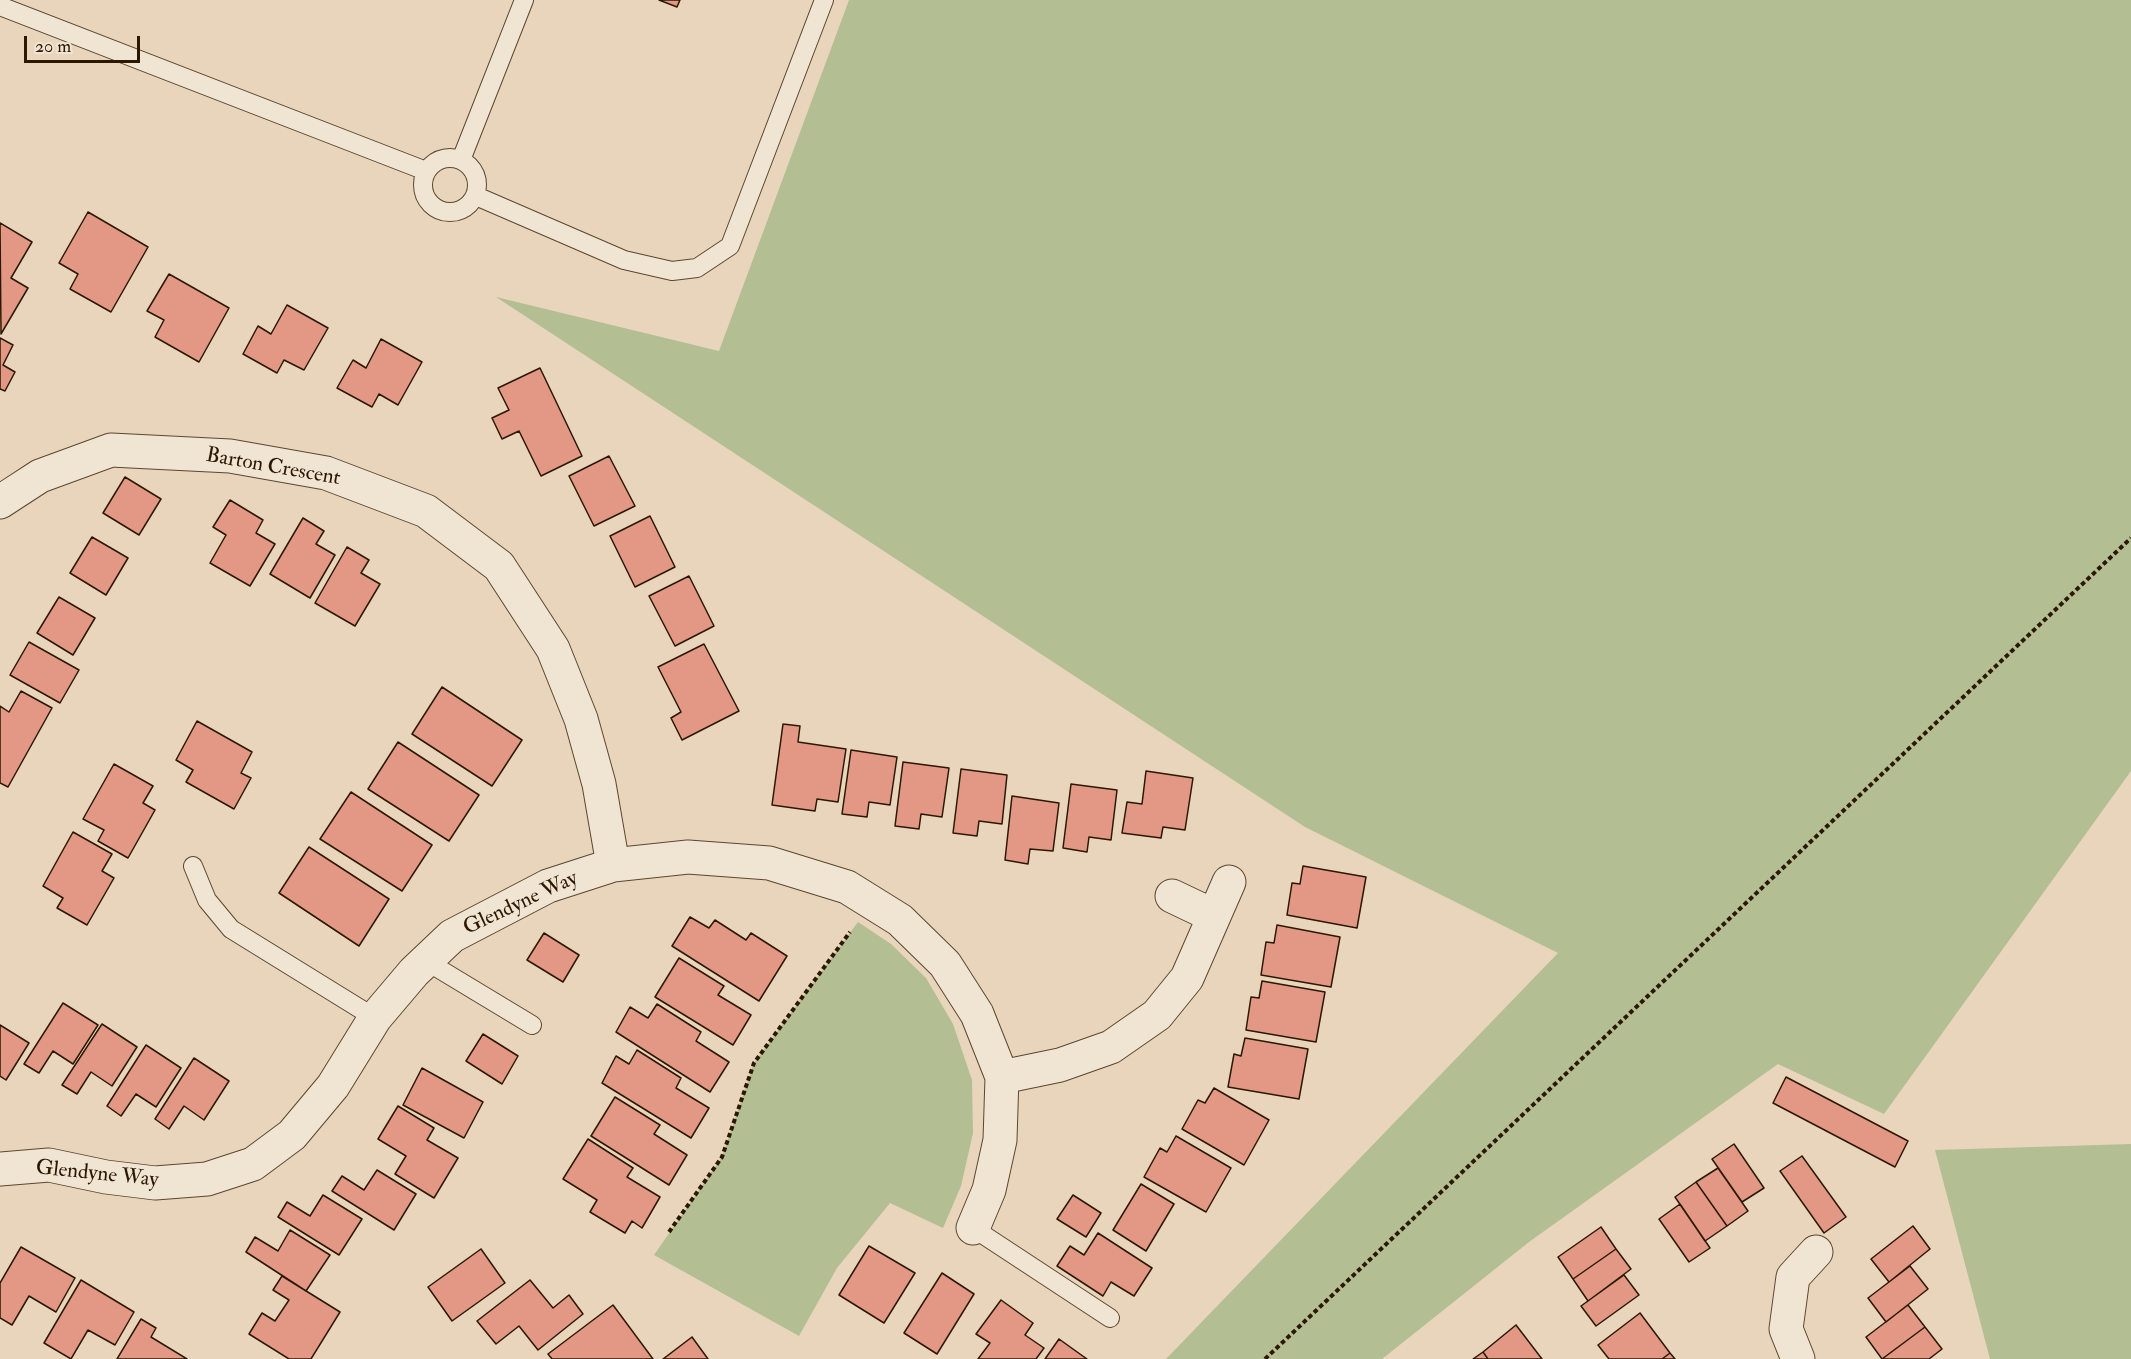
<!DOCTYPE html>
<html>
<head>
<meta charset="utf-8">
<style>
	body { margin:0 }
	#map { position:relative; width:2131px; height:1359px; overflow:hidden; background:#e8d5bc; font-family:"IM FELL Double Pica",serif }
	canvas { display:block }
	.scale { position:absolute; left:24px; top:36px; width:116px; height:27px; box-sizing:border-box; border:3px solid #2c1800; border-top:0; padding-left:8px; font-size:18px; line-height:21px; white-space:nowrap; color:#2c1800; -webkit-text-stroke:4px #f0e4d3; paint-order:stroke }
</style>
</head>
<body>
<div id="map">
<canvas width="2131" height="1359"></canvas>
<div class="scale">20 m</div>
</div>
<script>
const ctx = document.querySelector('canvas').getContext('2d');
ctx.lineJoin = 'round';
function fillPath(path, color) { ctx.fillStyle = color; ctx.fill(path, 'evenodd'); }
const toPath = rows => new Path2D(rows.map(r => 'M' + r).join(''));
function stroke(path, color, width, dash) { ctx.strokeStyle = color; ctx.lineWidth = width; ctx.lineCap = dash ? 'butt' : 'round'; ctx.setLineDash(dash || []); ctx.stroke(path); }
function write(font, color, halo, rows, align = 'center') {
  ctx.font = font + ' "IM FELL Double Pica",serif'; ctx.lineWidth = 5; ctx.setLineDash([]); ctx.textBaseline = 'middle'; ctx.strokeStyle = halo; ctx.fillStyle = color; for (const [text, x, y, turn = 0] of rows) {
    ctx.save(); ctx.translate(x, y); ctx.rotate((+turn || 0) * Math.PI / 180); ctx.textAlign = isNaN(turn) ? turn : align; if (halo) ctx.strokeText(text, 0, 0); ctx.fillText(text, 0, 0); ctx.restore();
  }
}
fillPath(toPath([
	[849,0,2131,0,2131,771,1884,1114,1778,1064,1529,1242,1382,1359,1166,1359,1558,953,1305,827,496,297,719,351],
	[858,922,891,944,926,978,953,1024,972,1080,973,1133,961,1186,943,1228,890,1203,837,1268,799,1336,654,1255,722,1157,754,1063],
	[2131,1144,2131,1359,1990,1359,1935,1150]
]), '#b3be93');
const building = toPath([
	[659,0,680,0,677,7,659,0],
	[88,212,148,247,111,312,70,289,78,274,59,263,88,212],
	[0,223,32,242,11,278,28,288,1,334,0,223],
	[169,274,229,308,199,362,155,337,164,320,147,311,169,274],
	[287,305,328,328,304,370,284,360,277,373,243,354,258,326,271,334,287,305],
	[0,338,13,345,3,365,15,372,5,391,0,389,0,338],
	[381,339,422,362,398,405,379,394,372,407,337,388,353,360,366,368,381,339],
	[540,368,582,456,541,476,519,431,502,439,492,418,509,410,498,388,540,368],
	[609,456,635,506,594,526,569,476,609,456],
	[125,477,161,499,139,535,103,513,125,477],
	[230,500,263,520,256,533,275,544,250,586,210,563,226,535,213,527,230,500],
	[650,516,675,567,635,587,610,536,650,516],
	[303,518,324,531,316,544,335,555,310,598,270,574,303,518],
	[92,537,128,558,106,595,70,573,92,537],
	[347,547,369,560,361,573,380,584,355,626,315,603,347,547],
	[689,576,714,626,675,646,649,596,689,576],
	[59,597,95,618,73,655,37,633,59,597],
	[29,642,79,670,60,703,10,675,29,642],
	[704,644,739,711,682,740,671,718,681,712,658,667,704,644],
	[442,687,522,740,492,786,412,734,442,687],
	[21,691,52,708,8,787,0,783,0,706,9,712,21,691],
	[197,721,252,752,241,773,251,778,234,809,186,782,193,770,176,760,197,721],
	[783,724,800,726,798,742,846,749,838,802,817,799,815,811,772,805,783,724],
	[398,742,479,795,449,841,368,789,398,742],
	[851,750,897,757,890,805,869,802,867,817,842,814,851,750],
	[903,762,949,768,942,817,921,814,919,829,895,826,903,762],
	[114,764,153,786,143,803,155,810,128,858,98,841,104,830,83,819,114,764],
	[961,769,1007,775,1002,824,979,821,977,836,953,833,961,769],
	[1146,771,1193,778,1185,830,1163,827,1161,838,1122,833,1127,802,1142,804,1146,771],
	[1071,784,1117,790,1111,840,1089,837,1087,852,1063,848,1071,784],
	[351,792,432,845,402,891,320,839,351,792],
	[1012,796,1059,803,1053,851,1030,849,1028,864,1005,860,1012,796],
	[73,832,112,854,102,871,114,878,87,925,57,908,63,898,43,886,73,832],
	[309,847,389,899,359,946,279,893,309,847],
	[1303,866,1366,877,1357,928,1287,915,1292,883,1300,884,1303,866],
	[690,917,709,928,715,920,746,940,751,933,787,956,759,1001,672,946,690,917],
	[1277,925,1340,937,1331,987,1261,975,1266,942,1274,943,1277,925],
	[544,933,579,955,563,982,527,960,544,933],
	[679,958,724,986,718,995,751,1015,733,1045,655,997,679,958],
	[1262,981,1325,992,1316,1042,1246,1030,1251,997,1259,998,1262,981],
	[63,1003,98,1025,73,1064,53,1051,39,1073,24,1064,63,1003],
	[657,1004,701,1032,696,1041,729,1062,710,1092,616,1032,630,1007,648,1018,657,1004],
	[102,1024,137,1047,112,1086,91,1072,77,1094,62,1085,102,1024],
	[0,1025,29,1043,6,1080,0,1076,0,1025],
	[483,1034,518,1056,502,1084,466,1061,483,1034],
	[1245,1038,1308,1049,1299,1099,1228,1087,1234,1054,1241,1056,1245,1038],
	[146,1045,181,1068,156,1107,136,1094,121,1116,107,1106,146,1045],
	[637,1050,681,1078,676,1088,709,1108,691,1138,602,1083,616,1056,629,1064,637,1050],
	[194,1058,229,1081,204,1120,184,1106,169,1129,155,1119,194,1058],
	[422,1068,483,1102,464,1138,403,1105,422,1068],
	[1786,1077,1908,1141,1895,1167,1773,1103,1786,1077],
	[1214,1088,1269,1120,1244,1165,1182,1129,1198,1100,1205,1103,1214,1088],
	[615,1097,660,1125,654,1134,687,1155,669,1185,591,1136,615,1097],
	[398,1106,434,1128,427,1140,458,1158,434,1198,395,1174,406,1156,378,1139,398,1106],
	[1176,1136,1231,1168,1206,1212,1144,1177,1160,1148,1167,1152,1176,1136],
	[588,1139,633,1168,627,1177,660,1197,642,1228,632,1221,625,1233,590,1212,597,1200,563,1179,588,1139],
	[1734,1144,1764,1188,1742,1202,1712,1159,1734,1144],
	[1802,1156,1846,1217,1824,1233,1780,1171,1802,1156],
	[1718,1168,1748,1211,1727,1226,1696,1182,1718,1168],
	[377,1170,416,1194,394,1230,332,1191,342,1176,364,1190,377,1170],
	[1696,1182,1727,1226,1705,1241,1675,1197,1696,1182],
	[1141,1184,1174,1204,1146,1251,1113,1230,1141,1184],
	[323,1195,362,1219,339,1255,278,1217,287,1202,310,1216,323,1195],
	[1073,1195,1101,1213,1086,1237,1057,1219,1073,1195],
	[1680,1204,1710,1248,1689,1262,1659,1219,1680,1204],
	[1913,1226,1930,1249,1889,1282,1871,1259,1913,1226],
	[1601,1227,1616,1249,1573,1279,1558,1257,1601,1227],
	[290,1230,330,1255,306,1291,246,1252,255,1237,278,1251,290,1230],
	[1098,1233,1152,1268,1134,1296,1111,1282,1103,1296,1057,1266,1070,1246,1084,1255,1098,1233],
	[869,1246,915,1273,884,1323,839,1295,869,1246],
	[21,1247,75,1278,56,1312,29,1296,12,1325,0,1318,0,1283,21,1247],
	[481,1249,505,1283,452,1321,428,1287,481,1249],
	[1616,1249,1631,1269,1588,1301,1573,1279,1616,1249],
	[1910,1266,1928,1289,1886,1322,1868,1298,1910,1266],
	[942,1273,974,1294,937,1354,904,1333,942,1273],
	[1624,1275,1639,1295,1596,1326,1581,1306,1624,1275],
	[282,1276,340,1312,311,1359,289,1359,249,1334,262,1313,275,1321,289,1300,273,1290,282,1276],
	[81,1280,134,1312,115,1345,88,1330,71,1359,44,1343,81,1280],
	[530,1280,553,1308,569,1295,583,1314,538,1350,519,1326,496,1344,477,1321,530,1280],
	[1001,1300,1033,1323,1025,1335,1044,1348,1036,1359,978,1359,990,1343,976,1334,1001,1300],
	[613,1305,653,1359,552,1359,548,1354,613,1305],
	[1908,1305,1925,1327,1882,1359,1866,1337,1908,1305],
	[1640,1313,1670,1353,1662,1359,1609,1359,1598,1345,1640,1313],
	[141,1319,156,1328,151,1337,187,1359,117,1359,141,1319],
	[1516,1325,1542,1359,1488,1359,1483,1352,1516,1325],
	[1925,1327,1942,1349,1929,1359,1882,1359,1925,1327],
	[692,1337,708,1359,663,1359,692,1337],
	[1059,1339,1087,1359,1045,1359,1059,1339],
	[1483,1352,1488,1359,1473,1359,1483,1352],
	[1670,1353,1675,1359,1662,1359,1670,1353]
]);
fillPath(building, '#e29884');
stroke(building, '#2c1800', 1.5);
const service = toPath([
	[0,6,426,171],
	'423 185a27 27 0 1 1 54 0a27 27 0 1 1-54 0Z',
	[461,160,524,0],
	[476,196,624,260,672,271,697,268,730,246,824,0],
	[193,866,207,900,231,929,375,1018],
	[426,961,532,1025],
	[973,1228,1110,1318]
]);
const minor = toPath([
	[0,502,40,476,111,450,230,456,326,473,426,511,499,566,553,649,581,719,599,784,613,865],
	[1172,896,1214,916],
	[1002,1077,1060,1065,1111,1047,1157,1015,1187,978,1229,882],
	[0,1169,49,1165,106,1177,155,1183,207,1179,253,1164,292,1135,333,1086,375,1018,414,972,452,936,548,886,613,865,688,857,769,863,847,887,900,920,945,964,977,1014,1002,1077,1000,1140,989,1190,973,1228],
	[1798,1359,1786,1329,1793,1277,1816,1252]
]);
stroke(service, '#5b472f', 20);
stroke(minor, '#5b472f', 35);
stroke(toPath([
	[669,1232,722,1157,754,1063,850,932],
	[1265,1359,2131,538]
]), '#2c1800', 4, [4.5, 3]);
stroke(service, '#f0e4d3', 18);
stroke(minor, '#f0e4d3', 33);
write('21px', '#2c1800', '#f0e4d3', [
	["Barton Crescent",273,468,10],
	["Glendyne Way",521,904,-25],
	["Glendyne Way",97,1175,6]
]);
</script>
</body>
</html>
